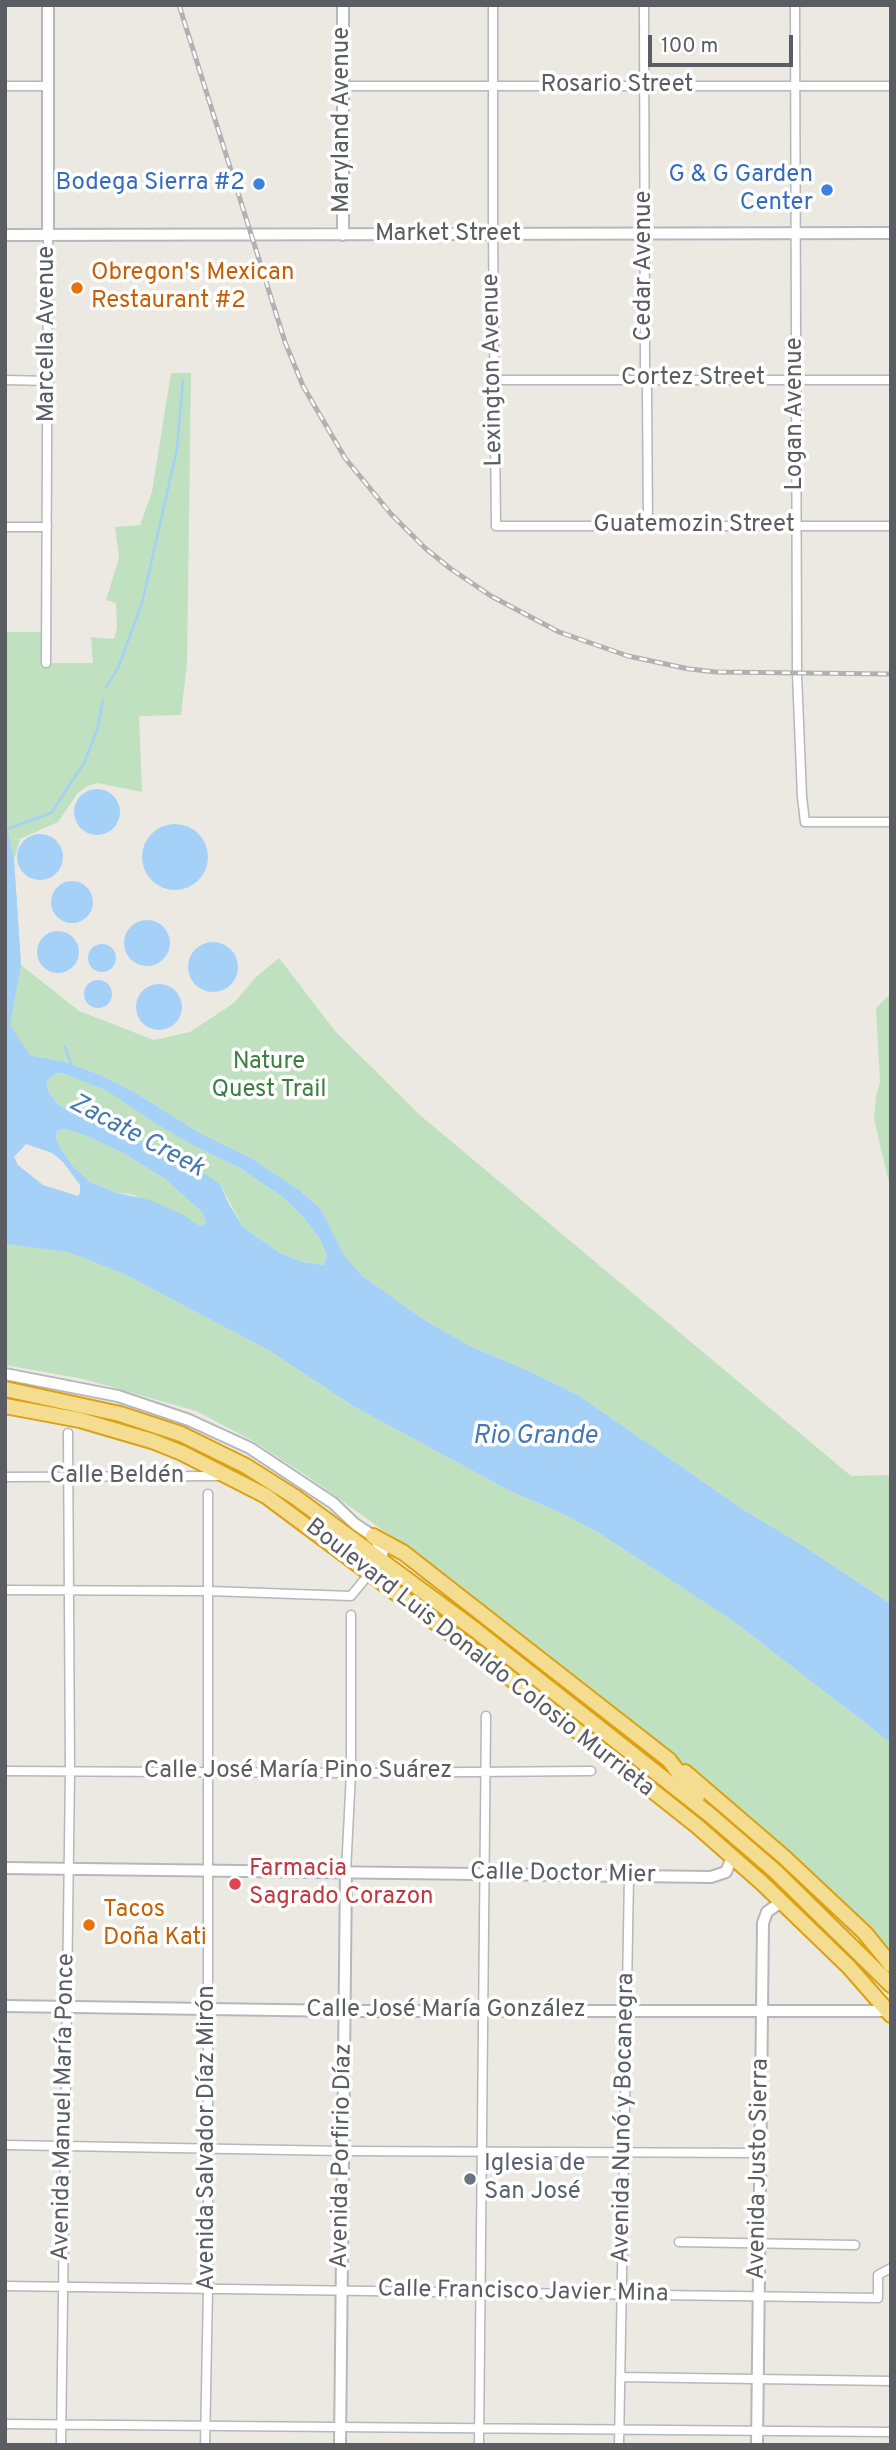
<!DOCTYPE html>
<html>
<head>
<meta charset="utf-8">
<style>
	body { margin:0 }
	#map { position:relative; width:896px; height:2450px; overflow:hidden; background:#ebe9e1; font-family:Overpass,sans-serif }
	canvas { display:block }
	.frame { position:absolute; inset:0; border:7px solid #5a5d61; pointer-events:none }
	.scale { position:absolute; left:648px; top:35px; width:145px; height:32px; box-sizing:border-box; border:4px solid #5a5d61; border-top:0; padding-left:9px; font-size:21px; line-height:24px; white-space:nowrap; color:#5a5d61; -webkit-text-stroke:5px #fff; paint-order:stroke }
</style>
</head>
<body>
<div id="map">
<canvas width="896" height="2450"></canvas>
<div class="frame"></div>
<div class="scale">100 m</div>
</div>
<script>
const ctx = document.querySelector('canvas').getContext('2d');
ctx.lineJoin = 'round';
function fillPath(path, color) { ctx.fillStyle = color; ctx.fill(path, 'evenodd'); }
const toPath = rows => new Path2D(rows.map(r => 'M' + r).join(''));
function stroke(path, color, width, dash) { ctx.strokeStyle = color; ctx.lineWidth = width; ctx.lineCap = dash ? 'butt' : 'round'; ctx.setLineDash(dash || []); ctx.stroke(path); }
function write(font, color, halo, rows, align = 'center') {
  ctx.font = font + ' Overpass,sans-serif'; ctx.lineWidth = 7; ctx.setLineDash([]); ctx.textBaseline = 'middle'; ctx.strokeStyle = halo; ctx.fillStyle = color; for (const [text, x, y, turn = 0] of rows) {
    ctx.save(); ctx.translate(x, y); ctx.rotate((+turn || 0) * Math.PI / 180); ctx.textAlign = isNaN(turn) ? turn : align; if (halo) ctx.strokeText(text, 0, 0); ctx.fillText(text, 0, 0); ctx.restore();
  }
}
fillPath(toPath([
	[171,373,191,373,187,663,181,715,139,716,142,792,98,783,87,786,77,794,58,822,20,839,14,860,21,965,79,1011,154,1040,190,1032,234,1003,255,978,279,958,335,1031,421,1116,851,1476,891,1475,891,1604,802,1545,744,1510,578,1395,531,1372,470,1346,423,1319,361,1275,344,1255,321,1209,298,1189,251,1158,200,1133,136,1093,98,1074,65,1062,30,1055,21,1044,5,1034,5,632,41,632,41,663,93,663,91,637,114,639,117,628,116,603,106,600,119,558,115,527,140,525,152,492],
	[891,993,891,1191,874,1119,876,1096,880,1082,876,1008],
	[62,1073,107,1091,156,1123,196,1147,240,1168,284,1198,303,1217,321,1241,327,1256,324,1265,303,1262,280,1253,243,1227,220,1184,125,1134,82,1118,59,1105,49,1093,46,1082,55,1074],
	[65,1129,87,1136,123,1153,165,1179,203,1213,206,1223,200,1226,131,1194,117,1193,90,1182,73,1166,61,1149,56,1139,57,1131],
	[5,1244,68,1252,124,1274,270,1351,353,1406,510,1491,563,1514,599,1533,733,1621,891,1743,891,1954,769,1835,453,1580,310,1478,253,1441,196,1411,84,1379,5,1365]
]), '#bfe1c0');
fillPath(toPath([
	'74 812a23 23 0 1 1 46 0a23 23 0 1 1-46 0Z',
	'142 857a33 33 0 1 1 66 0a33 33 0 1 1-66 0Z',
	[5,829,8,831,14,860,21,965,10,1025,30,1055,65,1062,98,1074,136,1093,200,1133,251,1158,298,1189,321,1209,344,1255,361,1275,423,1319,470,1346,531,1372,578,1395,744,1510,802,1545,891,1604,891,1743,733,1621,599,1533,563,1514,510,1491,353,1406,270,1351,124,1274,68,1252,5,1244],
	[62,1073,107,1091,155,1123,196,1147,240,1168,284,1198,303,1217,321,1241,327,1256,324,1265,303,1262,280,1253,243,1227,229,1204,220,1184,184,1160,125,1134,82,1118,59,1105,49,1093,46,1082,55,1074],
	[65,1129,87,1136,123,1153,165,1179,203,1213,206,1223,200,1226,180,1213,150,1200,117,1193,90,1182,73,1166,61,1149,56,1139,57,1131],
	[26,1144,52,1153,63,1162,80,1185,80,1193,78,1196,43,1185,18,1165,14,1157],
	'17 857a23 23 0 1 1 46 0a23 23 0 1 1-46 0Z',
	'51 902a21 21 0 1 1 42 0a21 21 0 1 1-42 0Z',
	'124 943a23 23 0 1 1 46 0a23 23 0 1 1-46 0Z',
	'37 952a21 21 0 1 1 42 0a21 21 0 1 1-42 0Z',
	'188 967a25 25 0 1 1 50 0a25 25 0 1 1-50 0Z',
	'88 958a14 14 0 1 1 28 0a14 14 0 1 1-28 0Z',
	'84 994a14 14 0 1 1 28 0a14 14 0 1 1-28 0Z',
	'136 1007a23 23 0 1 1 46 0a23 23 0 1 1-46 0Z'
]), '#a5d1f8');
stroke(toPath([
	[106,687,118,668,142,603,177,449,183,381],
	[5,830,51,813,84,763,97,730,103,700],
	[65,1047,72,1067]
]), '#a5d1f8', 2.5);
const street = toPath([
	[493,5,493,235,496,526,891,526],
	[644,5,645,368,647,389,648,526],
	[795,5,797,674,802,797,805,822,891,822],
	[5,86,48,86],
	[344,86,891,86],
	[5,380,49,381],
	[495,380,891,380],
	[5,527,47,527],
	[46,663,48,235],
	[5,1477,223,1476],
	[5,1590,209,1591,351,1596,369,1574],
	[5,1771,351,1773,591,1771],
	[346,1872,351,1773,351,1615],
	[5,2145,343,2151,760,2153],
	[679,2242,855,2245],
	[5,2286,878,2298,878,2275,891,2268],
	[620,2377,891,2381],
	[5,2424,891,2432],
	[61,2445,70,1771,68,1433],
	[205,2445,208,2289,208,1494],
	[479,2445,486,1716],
	[619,2445,629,1876]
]);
const secondary = toPath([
	[48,5,48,235],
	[5,235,891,233],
	[343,235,343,5],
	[5,1374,118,1396,189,1420,250,1448,333,1503,355,1524,373,1536,383,1551,381,1560,369,1574],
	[5,1868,711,1877,726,1872,732,1857],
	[5,2006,345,2011,887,2011],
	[340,2445,346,1872],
	[757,2445,763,1923,767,1912,781,1902]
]);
const highway = toPath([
	[5,1389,120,1414,181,1434,246,1466,295,1497,474,1629,710,1815,775,1871,891,1985],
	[5,1406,80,1420,152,1441,182,1453,266,1496,518,1684,697,1826,762,1883,849,1967,891,2015],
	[373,1536,404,1553,669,1760,697,1797],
	[685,1772,784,1857,865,1933,891,1965]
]);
stroke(street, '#b4b7bb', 11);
stroke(secondary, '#b5b7bd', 14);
stroke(highway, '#dba112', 18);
stroke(street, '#fff', 8);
stroke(secondary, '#fff', 10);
stroke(highway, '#f4dd90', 14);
const rail = toPath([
	[179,5,285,342,303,386,345,458,391,514,425,548,451,569,491,596,559,632,628,656,689,669,716,672,891,674]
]);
stroke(rail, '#b0b1b1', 5);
stroke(rail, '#fff', 2.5, [8]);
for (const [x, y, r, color] of [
	[259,184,7,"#3f7fe0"],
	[827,190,7,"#3f7fe0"],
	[77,288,7,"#e8710a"],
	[235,1884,7,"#e0444e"],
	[89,1925,7,"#e8710a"],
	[470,2179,7,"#6b7280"]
]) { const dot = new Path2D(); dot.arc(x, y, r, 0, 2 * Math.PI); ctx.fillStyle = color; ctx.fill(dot); stroke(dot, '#fff', 2.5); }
write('24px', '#5a5d61', '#fff', [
	["Rosario Street",617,86],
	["Maryland Avenue",343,120,-90],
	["Market Street",448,235],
	["Cedar Avenue",645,266,-90],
	["Marcella Avenue",48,334,-90],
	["Lexington Avenue",494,370,-91],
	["Cortez Street",693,379],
	["Logan Avenue",796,414,-90],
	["Guatemozin Street",694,526],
	["Calle Beldén",117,1477],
	["Boulevard Luis Donaldo Colosio Murrieta",479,1659,38],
	["Calle José María Pino Suárez",298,1772],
	["Calle Doctor Mier",563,1875,1],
	["Calle José María González",446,2011],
	["Avenida Manuel María Ponce",65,2107,-89],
	["Avenida Nunó y Bocanegra",625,2118,-89],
	["Avenida Salvador Díaz Mirón",208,2138,-90],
	["Avenida Porfirio Díaz",343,2156,-89],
	["Avenida Justo Sierra",760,2169,-89],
	["Calle Francisco Javier Mina",523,2293,1]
]);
write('24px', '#366cbe', '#fff', [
	["G & G Garden",813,176],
	["Center",813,204],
	["Bodega Sierra #2",245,184]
], 'right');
write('24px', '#c56008', '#fff', [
	["Obregon's Mexican",91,274],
	["Restaurant #2",91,302],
	["Tacos",103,1911],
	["Doña Kati",103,1939]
], 'left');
write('24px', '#3b7f40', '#fff', [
	["Nature",269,1063],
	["Quest Trail",269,1091]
]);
write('24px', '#be3a42', '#fff', [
	["Farmacia",249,1870],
	["Sagrado Corazon",249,1898]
], 'left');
write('24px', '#5b616d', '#fff', [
	["Iglesia de",484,2165],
	["San José",484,2193]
], 'left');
write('italic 26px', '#4778b0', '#fff', [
	["Zacate Creek",136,1137,28],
	["Rio Grande",535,1438]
]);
</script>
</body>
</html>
